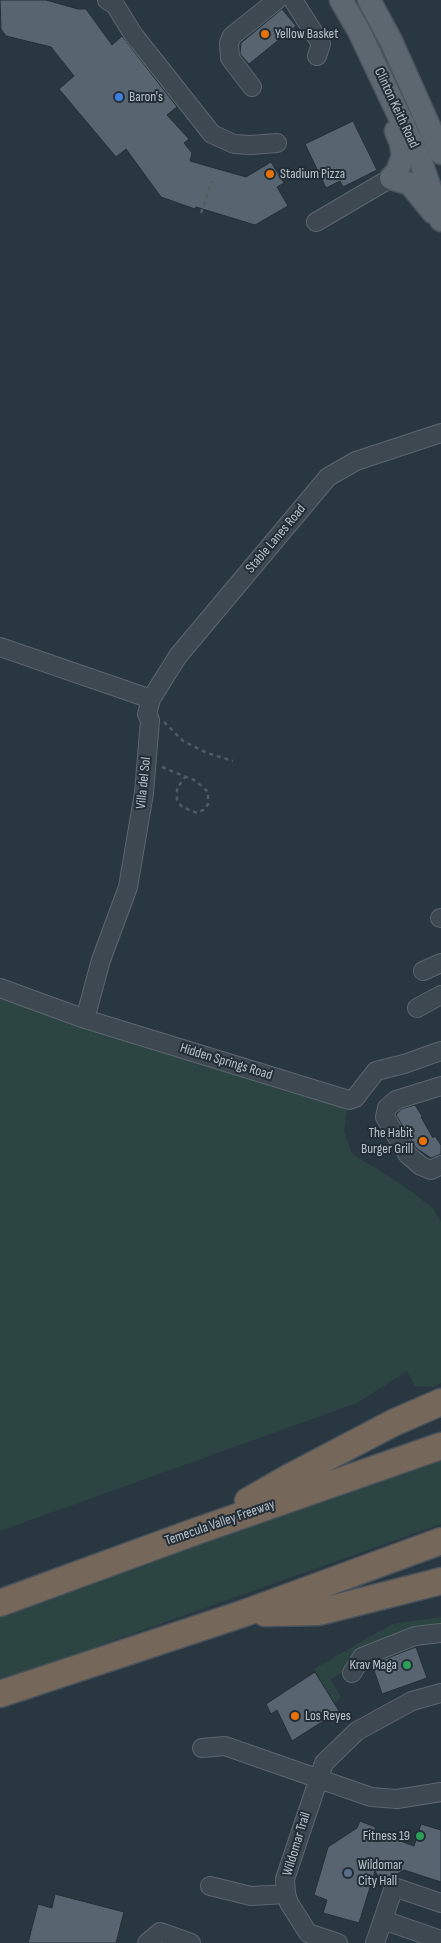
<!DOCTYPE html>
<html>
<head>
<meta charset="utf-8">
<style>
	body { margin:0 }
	canvas { display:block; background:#293741 }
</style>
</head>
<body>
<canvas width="441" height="1943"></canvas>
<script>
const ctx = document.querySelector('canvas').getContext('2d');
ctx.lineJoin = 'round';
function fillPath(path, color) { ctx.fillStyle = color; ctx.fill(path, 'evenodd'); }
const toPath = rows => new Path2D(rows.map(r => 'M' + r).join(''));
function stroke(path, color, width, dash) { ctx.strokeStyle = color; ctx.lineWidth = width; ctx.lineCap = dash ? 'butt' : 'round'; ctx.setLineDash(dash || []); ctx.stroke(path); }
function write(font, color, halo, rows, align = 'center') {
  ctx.font = font + ' "Sofia Sans Condensed",sans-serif'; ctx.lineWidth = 4; ctx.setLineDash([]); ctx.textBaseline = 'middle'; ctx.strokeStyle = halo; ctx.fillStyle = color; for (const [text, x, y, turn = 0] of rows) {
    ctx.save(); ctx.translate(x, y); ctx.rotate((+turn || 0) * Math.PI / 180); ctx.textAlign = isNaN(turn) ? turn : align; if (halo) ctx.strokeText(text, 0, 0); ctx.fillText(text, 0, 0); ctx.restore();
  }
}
fillPath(toPath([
	[0,999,288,1092,347,1108,344,1131,352,1154,398,1182,433,1208,441,1222,441,1383,433,1387,415,1386,407,1371,357,1403,0,1531],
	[441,1459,441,1524,0,1681,0,1614],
	[441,1617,441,1628,348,1669,331,1679,341,1698,334,1703,314,1669,392,1624]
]), '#2c4442');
const building = toPath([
	[0,0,46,0,78,9,86,9,112,45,122,36,177,107,167,115,189,139,184,143,192,153,190,161,246,177,271,162,284,183,277,187,288,206,255,225,196,207,195,209,161,197,126,149,116,157,59,89,74,76,51,47,6,36,1,29,0,0],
	[282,9,296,26,249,64,240,54,241,43,282,9],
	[353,121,377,170,343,187,340,181,326,188,305,144,353,121],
	[415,1105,422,1116,421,1117,433,1138,435,1136,441,1145,441,1154,431,1158,416,1148,396,1115,401,1109,415,1105],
	[416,1647,427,1678,382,1694,372,1664,416,1647],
	[315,1672,339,1711,292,1741,277,1710,271,1714,266,1704,315,1672],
	[360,1821,375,1827,376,1832,414,1846,421,1824,441,1830,441,1882,404,1870,382,1883,375,1871,359,1923,323,1913,327,1900,314,1895,328,1847,357,1828,360,1821],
	[55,1894,124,1912,116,1943,28,1943,38,1904,52,1908,55,1894]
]);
fillPath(building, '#586570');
stroke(building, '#242f38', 1);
const minor = toPath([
	[107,0,115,5,133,34,212,134,234,144,251,145,277,143],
	[293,0,321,44,317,56],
	[252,87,230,58,229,43,232,36,277,0],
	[316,222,391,178],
	[0,647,151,699],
	[440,918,441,918],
	[423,971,441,963],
	[0,988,85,1019,349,1100,355,1098,376,1071,404,1064,441,1051],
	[417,1008,441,995],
	[85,1019,101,960,128,887,144,793,150,720,147,714,151,699,178,656,328,477,356,461,441,433],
	[441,1086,396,1100,387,1108,385,1117,408,1155,421,1166,431,1170,441,1165],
	[352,1673,362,1657,415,1636,441,1633],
	[202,1748,225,1746,371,1797,397,1799,441,1792],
	[210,1886,251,1896,286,1894],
	[383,1920,441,1940],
	[147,1943,160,1932,191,1943],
	[338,1943,308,1933,289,1903,286,1894,285,1879,324,1763,357,1731,412,1701,441,1693],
	[375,1943,394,1887,441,1903]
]);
const major = toPath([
	[341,0,359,31,421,162,441,220],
	[369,0,391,41,441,153],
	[396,131,401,143,403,156,397,172,391,178,410,184,433,212]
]);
const highway = toPath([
	[248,1501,290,1477,393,1423,441,1402],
	[0,1603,194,1532,441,1446],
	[265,1613,319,1612,441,1581],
	[0,1694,242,1614,441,1541]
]);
stroke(minor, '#5b666e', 20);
stroke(major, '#4a545d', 25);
stroke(highway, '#48535b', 29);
stroke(toPath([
	[201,213,212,181],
	[164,722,183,741,207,753,233,761],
	[162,767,196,781,208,792,208,804,205,809,197,813,182,807,177,800,177,788,185,777]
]), '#4b5f5f', 2.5, [4, 4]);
stroke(minor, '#3d4851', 18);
stroke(major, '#5c6770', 22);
stroke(highway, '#76675b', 26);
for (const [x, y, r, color] of [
	[265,34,5,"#e8710a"],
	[119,97,5,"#3f7fe0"],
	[270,174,5,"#e8710a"],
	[423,1141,5,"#e8710a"],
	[407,1665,5,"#2e9e5b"],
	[295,1716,5,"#e8710a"],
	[420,1836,5,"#2e9e5b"],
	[348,1873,5,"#5c6f8a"]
]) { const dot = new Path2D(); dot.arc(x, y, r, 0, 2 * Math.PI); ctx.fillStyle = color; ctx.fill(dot); stroke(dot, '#222d36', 2); }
write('14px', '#bac3cb', '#222d36', [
	["Yellow Basket",275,34],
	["Baron's",129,97],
	["Stadium Pizza",280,174],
	["The Habit",413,1133,"right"],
	["Burger Grill",413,1149,"right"],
	["Krav Maga",397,1665,"right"],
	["Los Reyes",305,1716],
	["Fitness 19",410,1836,"right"],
	["Wildomar",358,1865],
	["City Hall",358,1881]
], 'left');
write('14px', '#bac3cb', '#222d36', [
	["Clinton Keith Road",396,108,65],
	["Stable Lanes Road",276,539,-50],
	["Villa del Sol",144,783,-84],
	["Hidden Springs Road",226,1062,17],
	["Temecula Valley Freeway",220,1523,-19],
	["Wildomar Trail",297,1844,-73]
]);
</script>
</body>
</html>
